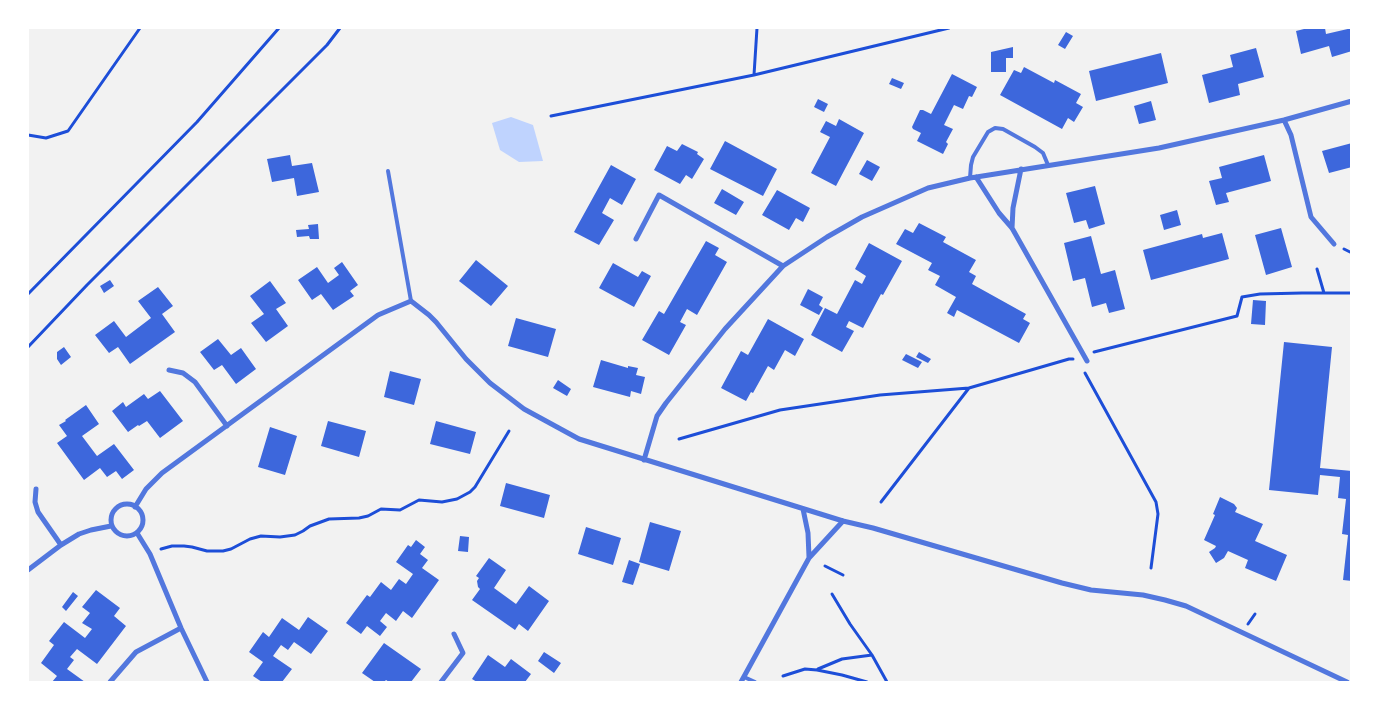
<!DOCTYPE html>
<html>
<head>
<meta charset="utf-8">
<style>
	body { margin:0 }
	#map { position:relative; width:1379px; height:710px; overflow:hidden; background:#f2f2f2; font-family:Mulish,sans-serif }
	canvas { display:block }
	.frame { position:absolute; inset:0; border:29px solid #fff; pointer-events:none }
</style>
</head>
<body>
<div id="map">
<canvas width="1379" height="710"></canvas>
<div class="frame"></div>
</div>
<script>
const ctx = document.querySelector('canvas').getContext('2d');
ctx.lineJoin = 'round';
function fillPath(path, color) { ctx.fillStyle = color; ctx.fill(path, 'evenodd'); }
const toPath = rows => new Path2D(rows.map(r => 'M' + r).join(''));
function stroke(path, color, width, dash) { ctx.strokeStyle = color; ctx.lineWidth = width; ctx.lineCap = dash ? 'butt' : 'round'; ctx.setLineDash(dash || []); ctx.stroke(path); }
fillPath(toPath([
	[511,117,533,125,543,161,519,162,500,150,492,123]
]), '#bfd3fe');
fillPath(toPath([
	[1308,28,1325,28,1326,34,1352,28,1352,51,1332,57,1329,46,1301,54,1296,31],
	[1066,32,1073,36,1065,49,1058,45],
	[1013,47,1013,58,1006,58,1006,72,991,72,991,52],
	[1256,48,1264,77,1238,84,1240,95,1209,103,1202,75,1233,67,1230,55],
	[1161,53,1168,83,1096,101,1089,71],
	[1024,67,1054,83,1055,80,1081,94,1076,103,1083,107,1074,122,1068,118,1062,129,1000,95,1014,70,1021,73],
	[952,74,977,87,972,97,969,96,963,109,954,105,944,125,953,129,946,142,948,144,943,154,917,141,921,133,913,129,912,127,920,110,923,110,931,114],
	[892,78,904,83,901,89,889,84],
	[818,99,828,104,824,112,814,107],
	[1151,101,1156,120,1139,124,1134,106],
	[839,119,864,133,836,186,811,173,830,137,820,132,826,121,836,126],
	[725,141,777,169,763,196,710,169],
	[1352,143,1352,167,1329,173,1322,151],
	[682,144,698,152,697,154,704,159,692,179,686,175,680,184,654,170,667,146,677,151],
	[290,155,292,166,312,163,319,192,297,196,294,178,272,182,267,159],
	[1264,155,1271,181,1226,193,1229,202,1216,205,1209,181,1222,178,1219,167],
	[867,160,880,167,872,181,859,174],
	[611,165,636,179,622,205,610,198,602,213,614,220,599,245,574,232],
	[1095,186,1105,224,1089,229,1086,220,1074,223,1066,193],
	[722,189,744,202,736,215,714,203],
	[777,190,810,208,803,222,796,218,789,230,762,215],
	[1177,210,1181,225,1164,230,1160,215],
	[919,223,946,237,943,242,976,260,969,272,976,276,972,284,1026,314,1023,319,1030,323,1019,343,957,310,954,317,947,313,956,297,935,285,940,276,928,270,932,263,896,244,905,229,913,233],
	[318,224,319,239,310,239,309,236,297,237,296,230,309,229,308,225],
	[1281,228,1292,267,1266,275,1255,235],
	[1222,233,1229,259,1151,280,1143,250,1202,234,1203,238],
	[1091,236,1101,274,1115,270,1125,309,1109,313,1106,303,1092,307,1085,278,1073,281,1064,243],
	[706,241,719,248,715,255,727,262,697,315,687,309,680,322,686,325,669,355,642,340,659,311,664,314],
	[869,243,902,261,883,295,881,294,863,328,849,321,846,327,854,331,842,352,811,335,825,308,837,314,855,280,862,284,866,276,855,269],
	[476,260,508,286,491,306,459,281],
	[342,262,358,285,350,291,354,296,333,310,321,294,312,300,298,280,317,267,328,283,339,275,334,268],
	[613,263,638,277,642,271,651,276,634,307,599,288],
	[110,280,114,286,104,293,100,286],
	[270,281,286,303,276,309,288,326,266,342,251,323,264,314,250,296],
	[158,287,173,306,162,314,175,332,130,364,118,347,109,353,95,335,114,321,126,337,151,318,138,301],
	[808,289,823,297,819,305,823,308,819,315,800,305],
	[1253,300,1266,301,1265,325,1251,324],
	[516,318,556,329,548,357,508,346],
	[768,319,804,339,795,356,785,350,774,370,768,366,753,393,751,392,746,401,721,388,741,351,748,355],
	[218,339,231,355,241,348,256,369,236,384,222,365,214,370,200,352],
	[1284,342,1332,347,1320,468,1352,471,1352,581,1343,580,1348,535,1342,534,1346,499,1338,498,1340,477,1320,475,1318,495,1269,490],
	[64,347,71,357,61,365,57,359,57,352],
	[919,352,931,359,928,363,916,357],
	[906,354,922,362,918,368,902,360],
	[601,360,628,368,628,366,638,368,636,375,645,377,641,394,631,391,630,397,593,387],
	[390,371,421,379,414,405,384,397],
	[558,380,571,389,567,396,553,388],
	[160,391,183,421,160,438,147,421,139,426,138,425,128,432,112,411,123,402,126,407,144,394,148,399],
	[86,405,99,424,82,436,97,456,114,444,134,470,122,479,116,471,107,477,100,468,84,480,57,443,67,436,59,425,66,421,65,420],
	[328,421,366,431,359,457,321,446],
	[436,421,476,432,470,454,430,444],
	[270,427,297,436,285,475,258,467],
	[506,483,550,495,544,518,500,506],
	[1220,497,1234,504,1237,508,1235,512,1263,524,1255,541,1287,555,1276,581,1245,568,1248,560,1228,551,1224,558,1216,563,1209,552,1215,548,1216,546,1204,540,1215,515,1213,514],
	[650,522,681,531,669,571,639,562],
	[586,527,621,538,613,565,578,554],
	[460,536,469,537,468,552,458,551],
	[416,540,425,547,420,554,428,560,422,568,439,580,412,618,403,611,396,621,386,613,380,621,387,627,380,636,367,626,361,634,346,623,367,595,370,597,381,582,391,590,399,579,406,584,413,574,396,562,408,545,411,547],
	[489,558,506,570,494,588,516,604,529,586,549,601,528,631,519,624,515,630,472,600,480,589,478,587,477,581,479,578,476,576],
	[629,560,640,564,633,585,622,582],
	[96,590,120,608,114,616,126,626,97,664,77,649,70,657,74,660,67,669,85,682,52,682,57,676,41,663,54,645,49,641,64,622,85,638,92,629,82,623,90,613,82,607],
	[73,592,78,596,66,611,62,607],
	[308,617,328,631,311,654,294,642,288,650,281,645,273,656,292,669,282,682,262,682,253,676,263,662,249,652,263,632,269,637,282,618,299,630],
	[384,643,421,669,411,682,389,682,386,680,384,682,375,682,362,673],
	[544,652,561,663,554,673,538,661],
	[488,655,505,667,511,659,531,674,525,682,502,682,499,681,498,682,477,682,472,679]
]), '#3d67dc');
stroke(toPath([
	[754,75,757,28],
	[551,116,754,75,949,28],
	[28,135,46,138,68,131,140,28],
	[1344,249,1352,253],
	[1317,269,1324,293],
	[28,294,197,122,279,28],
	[28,347,87,285,327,45,340,28],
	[1094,352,1237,316,1242,297,1260,294,1302,293,1352,293],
	[1085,373,1156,502,1158,514,1151,568],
	[679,439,780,410,880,395,969,388],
	[881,502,969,388,1069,359,1073,359],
	[161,549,172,546,184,546,192,547,207,551,223,551,231,549,250,539,261,536,280,537,295,535,303,531,310,526,329,519,359,518,368,516,381,509,400,510,419,500,442,502,457,499,470,492,475,487,509,431],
	[825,566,843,575],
	[832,594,850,624,872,655,887,682],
	[1248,624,1255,614],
	[818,669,842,659,872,655],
	[783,676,805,669,817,670,842,675,867,682]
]), '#1d4ed8', 3);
stroke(toPath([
	[388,171,411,301],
	[970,178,971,165,973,157,988,132,995,128,1003,129,1035,147,1043,153,1048,165],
	[744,677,755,682]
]), '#5277de', 4);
stroke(toPath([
	[1284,120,1291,135,1311,217,1334,244],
	[976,177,999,213,1012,228,1087,361],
	[1012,228,1013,208,1021,169],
	[636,239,659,195,783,266],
	[169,370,183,373,195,382,227,426],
	[644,460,657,416,666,403,725,329,783,266,827,237,862,217,928,188,970,178,1159,148,1284,120,1352,101],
	[36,489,35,502,38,512,61,545],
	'111 520a16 16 0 1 1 32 0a16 16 0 1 1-32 0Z',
	[135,507,146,489,162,473,378,315,411,301,429,315,436,322,466,359,490,383,524,409,579,439,843,521,873,528,1062,583,1091,590,1143,595,1165,600,1186,606,1347,682],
	[803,509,808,533,809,557],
	[137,533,150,554,181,628,207,682],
	[28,570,61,545,79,534,91,530,111,526],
	[110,682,136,652,181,628],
	[441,682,463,653,454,634],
	[741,682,809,558,843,521]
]), '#5277de', 5);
</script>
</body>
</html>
